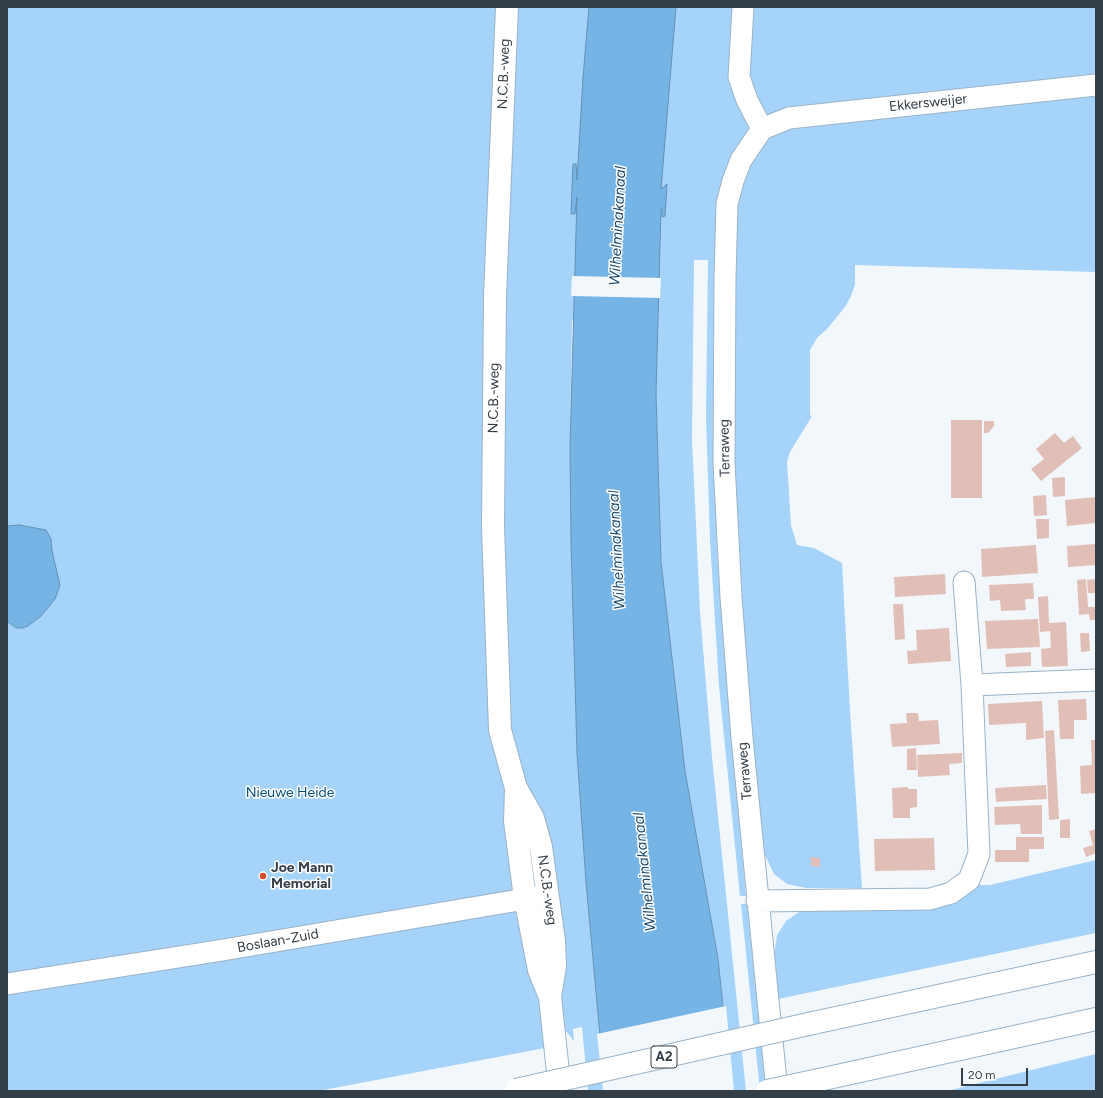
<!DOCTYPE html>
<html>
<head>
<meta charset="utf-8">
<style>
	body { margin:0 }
	#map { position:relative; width:1103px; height:1098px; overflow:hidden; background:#f2f7fb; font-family:Figtree,sans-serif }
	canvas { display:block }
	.frame { position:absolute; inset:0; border:8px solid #343e47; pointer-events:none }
	.scale { position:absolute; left:961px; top:1068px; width:67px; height:18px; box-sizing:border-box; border:2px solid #343e47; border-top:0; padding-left:5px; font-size:12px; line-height:14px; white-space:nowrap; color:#343e47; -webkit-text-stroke:3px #fff; paint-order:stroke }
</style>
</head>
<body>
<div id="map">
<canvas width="1103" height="1098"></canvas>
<div class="frame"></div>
<div class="scale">20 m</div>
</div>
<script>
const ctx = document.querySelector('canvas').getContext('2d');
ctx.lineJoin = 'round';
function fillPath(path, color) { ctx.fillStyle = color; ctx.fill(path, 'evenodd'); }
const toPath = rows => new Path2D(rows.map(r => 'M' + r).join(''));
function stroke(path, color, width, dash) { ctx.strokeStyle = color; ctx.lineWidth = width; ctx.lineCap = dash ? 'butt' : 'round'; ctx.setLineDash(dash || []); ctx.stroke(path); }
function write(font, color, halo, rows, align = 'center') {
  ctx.font = font + ' Figtree,sans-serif'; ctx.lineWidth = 3; ctx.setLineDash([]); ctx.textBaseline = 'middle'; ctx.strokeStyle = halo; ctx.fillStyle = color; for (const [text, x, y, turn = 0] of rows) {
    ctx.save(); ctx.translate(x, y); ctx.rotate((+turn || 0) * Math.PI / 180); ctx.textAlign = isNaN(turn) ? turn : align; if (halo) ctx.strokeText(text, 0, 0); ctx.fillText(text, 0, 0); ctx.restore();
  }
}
fillPath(toPath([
	[7,7,1096,7,1096,272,855,265,855,284,851,296,845,307,827,329,817,338,810,350,810,415,812,416,790,452,787,462,791,525,797,545,814,548,842,563,850,711,862,888,806,888,787,884,774,874,763,851,741,622,734,451,715,261,713,382,717,551,727,686,746,896,740,896,719,686,710,540,706,417,708,260,694,260,692,439,700,612,712,757,746,1091,732,1091,718,959,685,771,661,562,656,393,572,320,570,446,571,542,577,753,586,882,605,1091,588,1091,582,1027,573,1029,574,1041,565,1030,543,1035,545,1048,318,1091,7,1091],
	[1096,860,1096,933,778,999,774,955,777,935,786,921,799,912,820,909,935,909,956,903,977,885,990,885],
	[741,904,747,904,766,1091,760,1091],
	[1096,1054,1096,1091,947,1091]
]), '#a6d3f9');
const water = toPath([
	[589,7,676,7,661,189,667,184,665,216,662,217,662,208,661,209,656,393,661,562,685,771,718,959,732,1091,605,1091,586,882,577,753,571,542,570,446,577,197,575,214,571,214,573,164,576,164,577,180,583,78,589,7],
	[19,525,46,530,51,539,52,551,60,585,55,599,41,616,28,626,22,628,16,628,7,621,7,526,19,525]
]);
fillPath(water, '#77b4e6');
stroke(water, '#6391b6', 1);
fillPath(toPath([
	[572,276,661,278,660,298,571,296],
	[726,1006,734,1091,603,1091,597,1034]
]), '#f2f7fb');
fillPath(toPath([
	[951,420,982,420,982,498,951,498],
	[984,421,994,421,994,426,988,433,984,433],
	[1055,433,1064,443,1073,436,1082,448,1041,481,1031,469,1044,459,1036,449],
	[1065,477,1065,496,1053,497,1052,478],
	[1046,495,1047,515,1034,516,1033,496],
	[1096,497,1096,523,1067,526,1065,500],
	[1036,519,1049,519,1049,538,1037,539],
	[1096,544,1096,565,1068,567,1067,546],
	[1036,545,1038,573,982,577,981,549],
	[945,574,946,594,895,597,894,577],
	[1086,579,1088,607,1096,607,1096,620,1090,620,1089,614,1079,615,1077,580],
	[1096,579,1096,593,1088,593,1087,580],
	[1033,583,1034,599,1025,599,1026,610,1001,611,1000,600,990,601,989,585],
	[1048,596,1049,623,1066,622,1068,666,1042,667,1041,649,1051,648,1050,631,1040,632,1038,597],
	[893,604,903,604,905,639,895,640],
	[1038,619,1040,647,987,649,985,621],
	[949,628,951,661,908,664,907,651,917,650,916,630],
	[1080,633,1089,633,1090,651,1081,652],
	[1031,652,1031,666,1006,667,1005,654],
	[1086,699,1087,720,1074,720,1074,739,1060,739,1058,700],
	[1042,701,1044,738,1026,740,1026,723,989,725,988,704],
	[906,713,918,713,919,721,938,720,940,744,892,747,890,724,907,723],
	[1054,730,1059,819,1049,820,1045,731],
	[1091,740,1096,740,1096,793,1081,794,1080,766,1092,765],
	[916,748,917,770,907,770,907,749],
	[962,753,962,763,949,764,950,775,918,777,917,755],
	[1046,785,1047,799,996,802,995,788],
	[908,787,908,789,917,789,917,807,910,808,910,818,893,818,892,788],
	[1042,805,1042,834,1021,834,1020,824,995,825,994,807],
	[1070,819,1070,838,1060,838,1060,820],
	[1096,829,1096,853,1086,857,1083,848,1093,845,1089,831],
	[1016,837,1044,837,1044,849,1029,849,1029,862,995,862,995,850,1016,850],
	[934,838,935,870,875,871,874,839],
	[811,857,820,858,820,867,811,866]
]), '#e1bfb7');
const street = toPath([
	[743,7,739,77,747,100,762,129,741,160,733,181,727,204,725,277,724,463,731,597,742,738,777,1091],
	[762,129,789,118,1096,85],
	[964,582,972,685],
	[757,901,930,899,951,893,969,880,979,854,972,685,1096,680],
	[7,984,217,951,543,896]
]);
const secondary = toPath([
	[507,7,495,296,493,527,500,730,516,788,533,818,541,847,554,941,555,966,550,997],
	[516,788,515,821,525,898,539,970,550,997,560,1091]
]);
const highway = toPath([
	[813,1023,1096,962],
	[819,1080,1096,1019]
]);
stroke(street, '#9ab3c7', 23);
stroke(secondary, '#9ab3c7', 24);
stroke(highway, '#9ab3c7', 24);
stroke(street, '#fff', 21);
stroke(secondary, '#fff', 22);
stroke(highway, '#fff', 22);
const highwayBridge = toPath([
	[516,1090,813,1023],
	[767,1091,819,1080]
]);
stroke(highwayBridge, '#9ab3c7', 24, []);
stroke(highwayBridge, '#fff', 22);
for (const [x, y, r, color] of [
	[263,876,4,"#d64c2a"]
]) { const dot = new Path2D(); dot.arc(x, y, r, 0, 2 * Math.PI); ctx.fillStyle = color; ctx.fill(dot); stroke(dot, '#fff', 1.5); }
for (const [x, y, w] of [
	[664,1057,26]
]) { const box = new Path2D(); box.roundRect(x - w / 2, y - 11, w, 22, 3); ctx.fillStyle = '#fff'; ctx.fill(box); stroke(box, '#343e47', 1); }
write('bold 13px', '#343e47', null, [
	["A2",664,1057]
]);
write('14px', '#343e47', '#fff', [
	["N.C.B.-weg",504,74,-88],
	["Ekkersweijer",928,103,-6],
	["N.C.B.-weg",494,398,-89],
	["Terraweg",725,448,-91],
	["Terraweg",745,771,-95],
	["N.C.B.-weg",547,890,82],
	["Boslaan-Zuid",278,941,-10]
]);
write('14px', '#05507e', '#fff', [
	["Nieuwe Heide",290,793]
]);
write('bold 14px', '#343e47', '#fff', [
	["Joe Mann",271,868],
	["Memorial",271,884]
], 'left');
write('italic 15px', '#1d4a6c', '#fff', [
	["Wilhelminakanaal",618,226,-87],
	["Wilhelminakanaal",617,550,-93],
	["Wilhelminakanaal",645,872,-96]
]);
</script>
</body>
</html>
